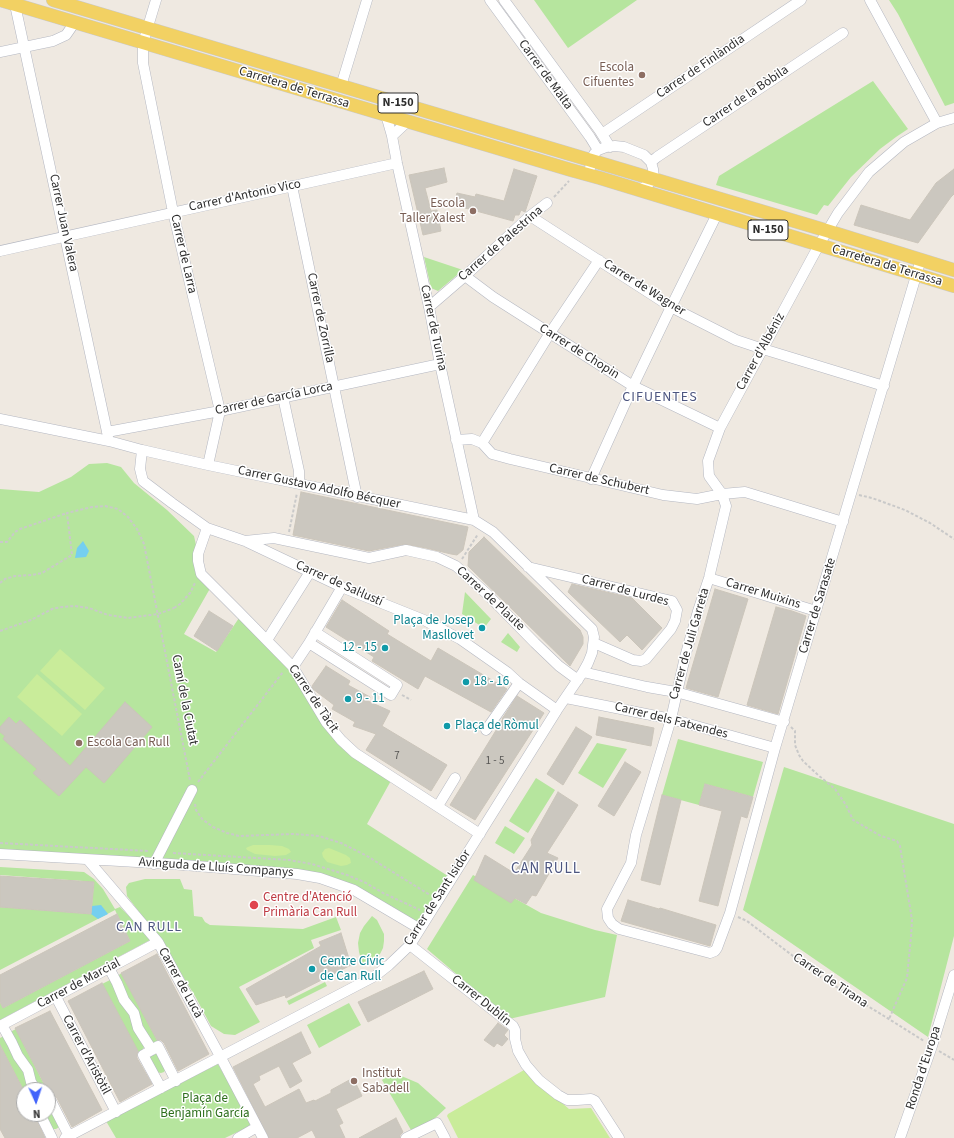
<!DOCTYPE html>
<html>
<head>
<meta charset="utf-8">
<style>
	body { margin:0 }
	#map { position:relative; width:954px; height:1138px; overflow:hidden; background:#efe9e1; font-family:"Source Sans 3",sans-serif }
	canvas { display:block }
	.north { position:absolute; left:16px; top:1082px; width:40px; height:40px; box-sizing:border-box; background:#fff; border:1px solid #ababab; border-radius:50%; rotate:177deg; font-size:11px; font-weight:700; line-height:16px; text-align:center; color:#2e2e2e }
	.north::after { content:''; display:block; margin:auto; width:14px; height:18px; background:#4264fb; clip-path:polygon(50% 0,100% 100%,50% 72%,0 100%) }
</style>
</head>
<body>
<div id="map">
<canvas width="954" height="1138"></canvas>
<div class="north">N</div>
</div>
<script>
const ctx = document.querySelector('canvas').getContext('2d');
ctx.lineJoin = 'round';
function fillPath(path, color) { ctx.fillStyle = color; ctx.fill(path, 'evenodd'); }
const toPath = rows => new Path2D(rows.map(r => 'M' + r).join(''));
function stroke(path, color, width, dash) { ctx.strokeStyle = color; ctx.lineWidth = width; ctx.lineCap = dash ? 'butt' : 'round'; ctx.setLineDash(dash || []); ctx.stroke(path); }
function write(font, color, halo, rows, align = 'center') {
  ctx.font = font + ' "Source Sans 3",sans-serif'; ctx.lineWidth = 3; ctx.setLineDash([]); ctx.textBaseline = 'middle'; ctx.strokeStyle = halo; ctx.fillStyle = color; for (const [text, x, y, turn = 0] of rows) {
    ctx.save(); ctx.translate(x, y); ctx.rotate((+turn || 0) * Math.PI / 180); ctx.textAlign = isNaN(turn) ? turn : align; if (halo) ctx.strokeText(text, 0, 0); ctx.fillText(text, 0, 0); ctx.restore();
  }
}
fillPath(toPath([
	[534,0,637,0,568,48],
	[889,0,954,0,954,103,945,106,898,14],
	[873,81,908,129,896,137,880,149,851,177,828,206,824,205,817,215,716,185,719,176],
	[424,257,463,270,438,291,431,288],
	[107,463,121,467,134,483,167,510,194,536,198,554,198,561,212,585,184,634,216,652,239,618,267,640,341,740,393,777,367,824,451,878,420,929,320,878,0,854,0,489,39,492,71,477,89,464],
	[465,592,491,619,484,628,462,614],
	[508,633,520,647,517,652,501,642],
	[678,739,763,762,753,797,705,784,699,805,662,795],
	[597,743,627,749,603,788,578,773],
	[784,767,954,824,954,936,928,1037,743,910],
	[536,778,555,790,528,833,509,821],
	[505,826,525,838,514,854,495,843],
	[0,867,84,872,94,879,103,889,115,909,120,907,152,939,0,1020,0,1002,3,1008,130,941,115,910,0,970,0,907,91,914,94,883,83,881,0,875],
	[473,875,541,913,595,930,617,935,605,997,509,1019,427,949],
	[145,879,180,879,184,889,192,890,194,916,202,917,205,922,210,925,303,929,336,917,341,930,311,940,314,948,239,987,260,1022,235,1035,224,1034,211,1026,195,996,161,941,127,896,126,887,129,883],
	[372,916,377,920,384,934,384,941,383,948,380,954,374,959,363,966,359,952,358,943,360,933,364,926],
	[122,973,158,1042,154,1043,149,1038,117,976],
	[110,980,126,1007,145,1046,142,1050,138,1052,102,984],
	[325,982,327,986,289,1005,287,1001],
	[349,1003,361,1025,319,1048,307,1025],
	[16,1029,47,1090,39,1090,10,1032],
	[4,1036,15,1056,33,1090,24,1090,24,1091,0,1045,0,1038],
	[157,1049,166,1069,164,1072,161,1073,156,1072,146,1055],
	[218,1064,252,1125,225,1138,116,1138,106,1121],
	[392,1072,418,1083,446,1108,433,1120,411,1130,382,1080],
	[52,1105,59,1127,56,1129,52,1129,42,1114,48,1114,48,1107]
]), '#b6e59e');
fillPath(toPath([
	[60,649,105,688,85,710,40,671],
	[37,674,82,714,62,736,17,697],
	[253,845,270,845,282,846,289,849,291,852,286,855,275,856,255,854,247,850,246,848,248,847],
	[329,848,346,855,350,858,351,863,347,865,341,866,327,862,323,857,322,853,325,849],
	[524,1070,569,1109,591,1108,610,1138,458,1138,447,1116,448,1114]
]), '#c9ec9a');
fillPath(toPath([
	[83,541,89,551,86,557,75,558,77,548],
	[101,905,108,914,98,919,91,914,92,906]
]), '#75cff0');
const building = toPath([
	[444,168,447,182,425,188,431,211,437,210,441,231,423,235,409,175,444,168],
	[514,169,537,176,525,212,521,210,519,215,515,215,513,221,454,205,457,193,475,197,476,194,504,201,514,169],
	[954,169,954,194,951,197,918,243,854,225,861,205,910,220,936,183,954,169],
	[301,492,468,527,463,550,457,555,451,554,426,548,405,544,369,551,293,535,301,492],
	[484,537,580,630,583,637,583,644,570,666,468,566,469,552,484,537],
	[572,584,632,598,662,628,642,650,627,635,620,642,568,592,572,584],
	[715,589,748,599,718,697,686,688,715,589],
	[342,600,389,631,387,634,431,661,438,648,507,689,491,712,425,676,418,689,372,661,374,657,326,627,342,600],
	[776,607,792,611,806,616,778,714,747,705,776,607],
	[209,611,233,626,217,651,194,636,209,611],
	[326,666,350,681,348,685,370,697,368,701,390,711,382,726,447,765,431,791,366,750,376,734,353,726,355,722,332,709,334,705,313,689,312,686,326,666],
	[517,696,544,713,475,820,450,805,503,719,502,719,517,696],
	[125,702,152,727,104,783,86,767,59,796,33,773,37,769,3,739,5,736,0,732,0,727,9,717,16,724,20,720,70,766,125,702],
	[599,717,654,728,651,746,596,735,599,717],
	[576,727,592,737,563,785,547,774,576,727],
	[625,762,641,772,614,816,598,806,625,762],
	[705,784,753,797,747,818,741,816,718,906,699,901,722,811,699,805,705,784],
	[558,792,578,805,547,853,558,858,536,896,532,895,526,904,515,898,511,903,474,880,485,855,514,873,532,845,531,840,558,792],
	[662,795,681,800,660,885,641,880,662,795],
	[0,876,94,882,91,914,0,907,0,876],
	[628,900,659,909,660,908,716,925,710,946,621,921,628,900],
	[117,914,130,941,3,1008,0,1002,0,975,117,914],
	[341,933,351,965,286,998,285,995,256,1005,246,989,321,946,319,942,341,933],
	[157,954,209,1054,178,1071,164,1043,161,1040,157,1040,121,973,157,954],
	[424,971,433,989,368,1022,358,1002,424,971],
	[102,983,138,1051,137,1054,137,1058,152,1084,120,1102,68,1001,102,983],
	[50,1011,102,1110,72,1127,57,1098,54,1096,50,1095,15,1028,50,1011],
	[498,1023,508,1030,504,1035,508,1039,502,1046,497,1043,494,1047,484,1040,498,1023],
	[301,1032,311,1053,292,1063,302,1081,290,1088,279,1066,259,1076,260,1080,253,1084,265,1107,299,1089,306,1103,314,1100,315,1101,331,1093,331,1090,353,1078,362,1096,336,1109,343,1123,339,1125,345,1138,316,1138,312,1130,297,1138,269,1138,233,1067,301,1032],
	[0,1045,24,1091,24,1114,34,1114,45,1138,5,1138,0,1129,0,1045],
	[396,1118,403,1132,400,1135,400,1138,359,1138,396,1118]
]);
fillPath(building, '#cbc7bf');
stroke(building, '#cbc5ba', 1);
const minor = toPath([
	[14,0,109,441],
	[156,0,143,43,143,63,173,212,220,411,208,465],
	[490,0,590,137,598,150],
	[504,0,600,131,610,147],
	[870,0,937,123],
	[0,52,53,41,66,35,75,22],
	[341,86,367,0],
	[386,115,392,136,397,163,429,307,440,364,474,520],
	[602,134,801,0],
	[392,136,408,121],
	[651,162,657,157,843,33],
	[588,175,594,154,598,150,606,147,615,146,624,147,644,155,651,162,653,169,654,179,646,186,640,190],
	[292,186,357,497],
	[530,216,671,307,736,340,763,349,884,386],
	[0,251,397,163],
	[921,259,775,748,730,913,717,948,715,951,710,953,619,929,612,924,608,918,607,909,631,863,636,835,671,719,685,657,698,611,709,578,726,506,722,494,709,476,708,461,720,428,819,245,838,213,869,172,904,142,937,123,954,118],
	[465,276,493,297,633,386,720,428],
	[429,307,465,276,530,216,547,203],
	[283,397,299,471,299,483],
	[0,419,109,441,142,450,208,465,474,520,493,532,592,629,594,637,592,653,588,663,583,672,557,710,410,945,389,965,375,976,65,1138],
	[107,432,220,411,440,364],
	[456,440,472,439,482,443,492,454,510,459,663,495,697,499,722,494,745,492,843,522],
	[482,443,550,333,599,260],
	[142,450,140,469,143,481,172,503,207,528,245,541,344,588,424,620,460,639,507,672,519,683,557,710],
	[591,479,633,386,671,307,717,214],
	[207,528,198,554,198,561,201,574,238,611,293,667,326,722,341,740,355,753,480,834],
	[245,541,274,538,369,558,406,550,437,557,456,566,487,594,535,643,559,666,578,680],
	[528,567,672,601,677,610,675,621,671,629,646,659,641,661,633,660,594,643],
	[709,578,816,611],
	[267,640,310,572],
	[309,643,391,695,397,685,315,632],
	[293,667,309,643,342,587],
	[583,672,647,687,676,692,784,722],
	[566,698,671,719,775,748],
	[486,730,519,683],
	[438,806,455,778],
	[0,854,171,864,297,874,320,878,354,890,420,929],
	[88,860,158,942,220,1056,263,1138],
	[154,864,192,790],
	[410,945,513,1026,515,1030,515,1039,518,1051,526,1065,539,1080,558,1095,567,1100,577,1100,591,1099,595,1101,619,1138],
	[109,968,117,983,124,1000,134,1013,138,1028,152,1050,158,1046,176,1081],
	[56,997,116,1112],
	[2,1025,12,1043,18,1056,28,1070,31,1082,36,1090],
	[0,1026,158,942],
	[152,1050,143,1055,161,1088],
	[48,1102,51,1101,69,1136],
	[40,1114,52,1138],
	[238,1138,257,1127],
	[406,1138,437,1123,445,1138],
	[900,1138,932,1046,954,975]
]);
const major = toPath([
	[0,0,571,170,600,178,954,286],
	[53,0,828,231,954,270]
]);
stroke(minor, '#b4b7c1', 11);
stroke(major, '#c9c9c9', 14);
stroke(toPath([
	[554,197,569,181],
	[859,495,872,498,905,510,930,523,954,539],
	[289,532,297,493],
	[0,542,7,542,15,532,20,529,67,513],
	[462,559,478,534],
	[0,583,5,579,15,576,32,575,42,573,72,555,67,513,92,507,105,506,118,509,128,517,137,529,144,544,190,780],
	[174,608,180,604,190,593,195,583],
	[0,631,31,620,52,609,62,607,75,606,89,608,108,615,128,618,158,614,174,608],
	[402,695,411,700],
	[791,727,795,731,795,745,799,755,803,761,818,775,835,789,846,805,853,820,881,836,897,841,900,846,912,920,911,936,907,978,889,1019],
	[198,782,283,672],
	[195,804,196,810,202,819,213,827,227,833,239,836,293,834,319,836,341,843,367,856,430,895],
	[0,843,149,851],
	[173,853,289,860,312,864,347,875,364,882,383,893,420,910],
	[738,917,747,921,822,978,884,1016,924,1041],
	[939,1051,954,1060]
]), '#c9c9c9', 2, [3, 2]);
stroke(minor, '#fff', 10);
stroke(major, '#f2d163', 13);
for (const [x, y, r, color] of [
	[642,75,4,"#8d6e63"],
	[473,211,4,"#8d6e63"],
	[482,628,4,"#0f9aa8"],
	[385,648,4,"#0f9aa8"],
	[466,682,4,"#0f9aa8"],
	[348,699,4,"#0f9aa8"],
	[447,726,4,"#0f9aa8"],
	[79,743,4,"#8d6e63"],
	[254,905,5,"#e0444e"],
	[312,969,4,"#0f9aa8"],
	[354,1081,4,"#8d6e63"]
]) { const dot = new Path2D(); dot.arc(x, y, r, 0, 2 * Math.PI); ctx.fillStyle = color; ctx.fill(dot); stroke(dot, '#fff', 1.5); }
write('11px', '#555452', null, [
	["7",397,757],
	["1 - 5",495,762]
]);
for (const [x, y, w] of [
	[398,103,40],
	[768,230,40]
]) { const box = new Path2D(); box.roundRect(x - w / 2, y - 10, w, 20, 3); ctx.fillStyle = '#fff'; ctx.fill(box); stroke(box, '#2e2e2e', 1); }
write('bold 12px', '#2e2e2e', null, [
	["N-150",398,103],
	["N-150",768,230]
]);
write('13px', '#2e2e2e', '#fff', [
	["Carrer de Finlàndia",701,67,-34],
	["Carrer de Malta",545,75,54],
	["Carretera de Terrassa",294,88,17],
	["Carrer de la Bòbila",746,97,-34],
	["Carrer d'Antonio Vico",245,196,-12],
	["Carrer Juan Valera",63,223,78],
	["Carrer de Palestrina",501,244,-41],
	["Carrer de Larra",183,254,77],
	["Carretera de Terrassa",887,266,17],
	["Carrer de Wagner",644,288,32],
	["Carrer de Zorrilla",320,318,78],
	["Carrer de Turina",433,328,78],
	["Carrer de Chopin",579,352,32],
	["Carrer d'Albéniz",761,352,-61],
	["Carrer de García Lorca",274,399,-12],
	["Carrer de Schubert",599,480,13],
	["Carrer Gustavo Adolfo Bécquer",319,488,12],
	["Carrer de Sal·lustí",339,584,24],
	["Carrer de Lurdes",625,591,15],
	["Carrer Muixins",763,594,17],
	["Carrer de Plaute",490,599,43],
	["Carrer de Sarasate",818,606,-73],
	["Carrer de Juli Garreta",690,644,-74],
	["Carrer de Tàcit",313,699,56],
	["Camí de la Ciutat",184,700,79],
	["Carrer dels Fatxendes",671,721,14],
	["Avinguda de Lluís Companys",216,868,4],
	["Carrer de Sant Isidor",438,898,-57],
	["Carrer de Tirana",830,981,34],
	["Carrer de Lucà",180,983,61],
	["Carrer de Marcial",79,984,-28],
	["Carrer Dublín",481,1001,39],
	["Carrer d'Aristòtil",86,1055,62],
	["Ronda d'Europa",924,1068,-72]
]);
write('13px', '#785e54', '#fff', [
	["Escola",634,68],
	["Cifuentes",634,83],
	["Escola",465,204],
	["Taller Xalest",465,219],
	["Escola Can Rull",87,743,"left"],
	["Institut",362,1074,"left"],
	["Sabadell",362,1089,"left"]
], 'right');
write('13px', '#0d838f', '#fff', [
	["Plaça de Josep",474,621,"right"],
	["Masllovet",474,636,"right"],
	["12 - 15",377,648,"right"],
	["18 - 16",474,682],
	["9 - 11",356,699],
	["Plaça de Ròmul",455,726],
	["Centre Cívic",320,962],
	["de Can Rull",320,977]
], 'left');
write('13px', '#be3a42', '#fff', [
	["Centre d'Atenció",263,898],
	["Primària Can Rull",263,913]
], 'left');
write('13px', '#2c6e1b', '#fff', [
	["Plaça de",205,1099],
	["Benjamín García",205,1114]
]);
ctx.letterSpacing = '1px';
write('14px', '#4d5680', '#fff', [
	["CIFUENTES",660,398],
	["CAN RULL",149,928]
]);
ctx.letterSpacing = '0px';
ctx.letterSpacing = '1px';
write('15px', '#4d5680', '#fff', [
	["CAN RULL",546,870]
]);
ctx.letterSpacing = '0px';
</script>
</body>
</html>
